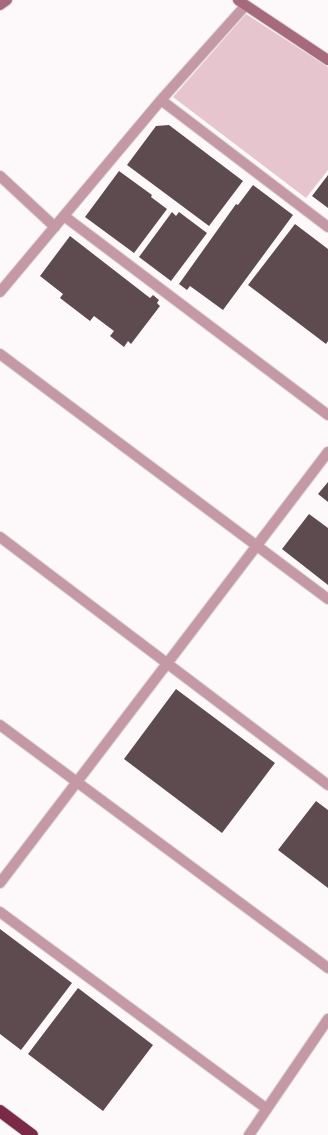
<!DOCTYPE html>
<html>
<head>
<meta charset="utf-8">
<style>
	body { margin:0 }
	canvas { display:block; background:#fdf9fa }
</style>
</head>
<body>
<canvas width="328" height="1135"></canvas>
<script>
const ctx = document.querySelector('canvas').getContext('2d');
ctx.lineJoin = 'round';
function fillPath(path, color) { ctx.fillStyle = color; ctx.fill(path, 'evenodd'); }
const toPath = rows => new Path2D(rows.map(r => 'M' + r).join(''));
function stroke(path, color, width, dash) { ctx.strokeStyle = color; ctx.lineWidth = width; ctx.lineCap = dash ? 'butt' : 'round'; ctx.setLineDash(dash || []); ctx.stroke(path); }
fillPath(toPath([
	[246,14,328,67,328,170,306,198,173,97]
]), '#e7c5ce');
fillPath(toPath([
	[169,125,243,181,209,226,127,165,156,126],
	[119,171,152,195,151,197,167,209,134,253,85,217],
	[328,175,328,208,312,196],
	[253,185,293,215,223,310,190,286,187,290,179,284,236,204,238,205],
	[172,212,176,216,179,212,207,233,171,281,139,257],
	[295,224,328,249,328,341,326,344,248,285],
	[70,236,150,298,153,295,159,300,157,303,160,306,131,344,128,341,124,347,110,336,114,331,94,316,90,321,60,298,63,294,40,276],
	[328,482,328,502,318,494],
	[309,514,328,528,328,585,282,549],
	[176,689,275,763,222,833,124,759],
	[316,801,328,810,328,888,278,850],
	[0,929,72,983,21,1050,0,1034],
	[78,988,153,1045,103,1111,28,1054]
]), '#5e4b50');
const street = toPath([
	[161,100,328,227],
	[0,176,55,227],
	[64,216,328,415],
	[0,292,161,100,245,6],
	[0,354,328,599],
	[0,537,328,785],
	[0,725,328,968],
	[0,883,328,452],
	[0,912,267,1109],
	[249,1135,328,1019]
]);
const secondary = toPath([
	[238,0,328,60],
	[0,5,7,0]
]);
const highway = toPath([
	[0,1111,32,1135]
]);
stroke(street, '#dbd6d8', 12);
stroke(secondary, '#dbd6d8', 12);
stroke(highway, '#dbd6d8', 14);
stroke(street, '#c499a5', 10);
stroke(secondary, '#a66a7c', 10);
stroke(highway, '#7b2947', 12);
</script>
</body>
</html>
